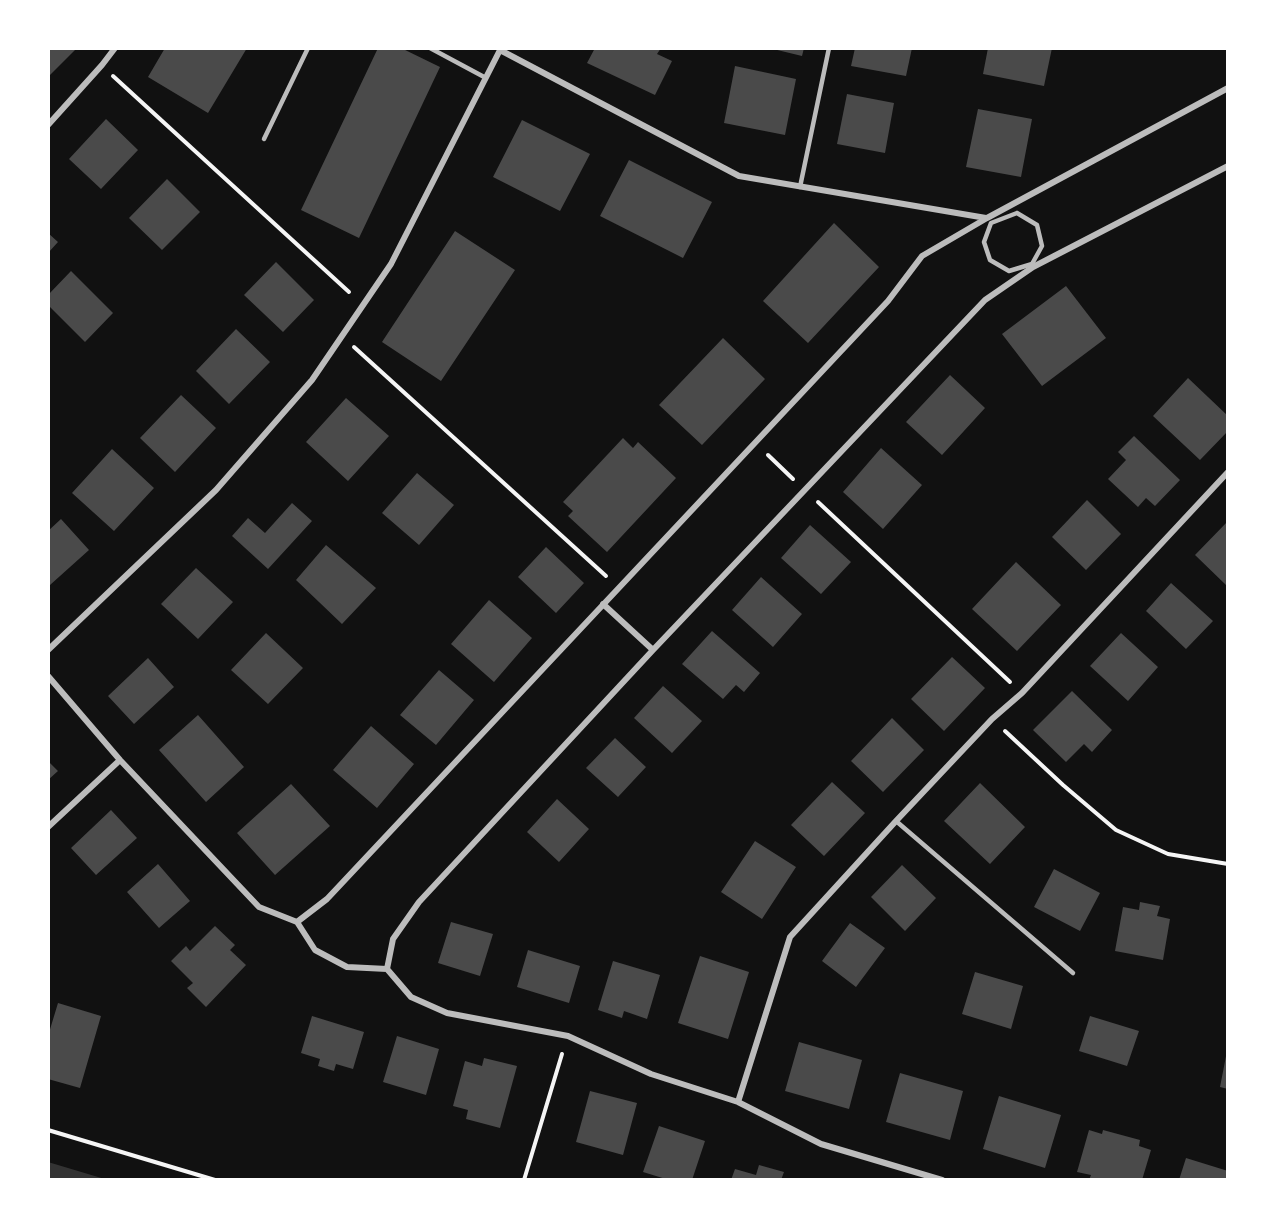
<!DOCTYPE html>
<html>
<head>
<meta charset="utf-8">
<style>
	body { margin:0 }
	#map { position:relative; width:1276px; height:1228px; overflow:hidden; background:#111; font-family:"Source Serif 4",serif }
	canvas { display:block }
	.frame { position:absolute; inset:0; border:50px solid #fff; pointer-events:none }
</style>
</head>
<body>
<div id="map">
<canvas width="1276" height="1228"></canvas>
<div class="frame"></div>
</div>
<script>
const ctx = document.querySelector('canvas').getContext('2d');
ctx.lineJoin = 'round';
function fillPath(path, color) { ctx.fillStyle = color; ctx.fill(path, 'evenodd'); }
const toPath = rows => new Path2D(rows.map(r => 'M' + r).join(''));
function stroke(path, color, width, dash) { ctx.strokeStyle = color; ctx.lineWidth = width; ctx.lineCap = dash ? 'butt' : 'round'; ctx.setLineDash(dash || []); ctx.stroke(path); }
fillPath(toPath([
	[48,1162,108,1180,48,1180]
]), '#333');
fillPath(toPath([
	[48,48,77,48,48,77],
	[165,48,247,48,208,113,148,77],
	[378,48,401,48,440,67,359,238,301,210],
	[595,48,661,48,657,54,672,61,655,95,587,63],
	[769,48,804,48,802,56],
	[855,48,912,48,906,76,851,66],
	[988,48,1052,48,1044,86,983,74],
	[735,66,796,79,785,135,724,123],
	[847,94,894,103,885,153,837,144],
	[978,109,1032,119,1021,177,966,167],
	[106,119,138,150,101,189,69,159],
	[522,120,590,154,560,211,493,177],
	[629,160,712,202,683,258,600,216],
	[167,179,200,212,162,250,129,218],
	[834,223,879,267,808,343,763,301],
	[455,231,515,270,441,381,382,342],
	[48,233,58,242,48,253],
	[276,262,314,300,283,332,244,295],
	[71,271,113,313,85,342,48,305,48,295],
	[1066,286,1106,338,1042,386,1002,334],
	[236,329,270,362,229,404,196,371],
	[723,338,765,379,702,445,659,405],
	[950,375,985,408,942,455,906,422],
	[1188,378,1228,416,1228,431,1200,460,1153,416],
	[181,395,216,428,175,472,140,438],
	[346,398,389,436,348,481,306,442],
	[1134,436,1180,480,1155,506,1146,498,1138,507,1108,479,1126,460,1118,452],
	[623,438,633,448,638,442,676,478,607,552,568,516,573,511,563,502],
	[881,448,922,485,883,529,843,492],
	[112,449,154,488,114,531,72,493],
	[417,473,454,505,419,545,382,513],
	[1087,500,1121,534,1086,570,1052,537],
	[292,503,312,521,268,569,232,536,248,518,265,533],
	[61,519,89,550,50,585,48,583,48,531],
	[1228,521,1228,583,1226,585,1195,555],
	[810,525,851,562,821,594,781,558],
	[326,545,376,588,342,624,296,580],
	[546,547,584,583,556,613,518,577],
	[1016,562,1061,605,1017,651,972,609],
	[196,568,233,602,198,639,161,604],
	[761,577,802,614,773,647,732,610],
	[1171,583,1213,621,1186,649,1146,611],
	[489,600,532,638,494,682,451,644],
	[712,631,760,673,744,692,736,685,723,699,682,664],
	[266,633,303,668,268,704,231,670],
	[1121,633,1158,667,1128,701,1090,666],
	[952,657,985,688,944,731,911,699],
	[148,658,174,687,134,724,108,696],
	[439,670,474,700,436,745,400,715],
	[663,686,702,721,672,753,634,718],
	[1072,691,1112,730,1092,752,1084,744,1066,762,1033,730],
	[198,715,244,767,206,802,159,750],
	[892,718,924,750,883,792,851,761],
	[371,726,414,764,377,808,333,770],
	[615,738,646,767,618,797,586,768],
	[48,761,58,771,48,780],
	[832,782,865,813,824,856,791,825],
	[980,783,1025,827,990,864,944,821],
	[291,784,330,826,275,875,237,833],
	[557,799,589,829,559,862,527,832],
	[111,810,137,838,96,875,71,848],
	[755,841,796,867,762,919,721,892],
	[158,864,190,901,159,928,127,892],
	[902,865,936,898,905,931,871,897],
	[1054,869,1100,893,1080,931,1034,907],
	[1140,902,1160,906,1157,916,1170,919,1163,960,1115,951,1123,907,1139,910],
	[451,922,493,934,480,976,438,963],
	[850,923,885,948,856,987,822,961],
	[215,926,235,945,230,950,246,965,206,1007,187,988,193,983,171,961,186,946,190,951],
	[528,950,580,966,569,1003,517,987],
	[700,956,749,972,728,1039,678,1023],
	[613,961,660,975,647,1019,624,1011,622,1018,598,1010],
	[975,972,1023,986,1011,1029,962,1014],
	[58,1003,101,1016,80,1088,48,1079,48,1036],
	[312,1016,364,1032,353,1069,336,1064,334,1071,318,1066,320,1059,301,1053],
	[1090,1016,1139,1031,1127,1066,1079,1051],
	[397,1036,439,1049,426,1095,383,1082],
	[799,1042,862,1060,849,1109,785,1091],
	[1227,1051,1228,1051,1228,1089,1220,1087],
	[484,1058,517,1066,500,1128,466,1119,468,1110,453,1106,465,1061,482,1066],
	[900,1073,963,1091,950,1140,886,1122],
	[590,1091,637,1103,623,1155,576,1142],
	[999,1096,1061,1115,1045,1168,983,1149],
	[659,1126,705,1141,692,1180,669,1180,643,1172],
	[1089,1130,1102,1134,1103,1130,1140,1140,1139,1146,1151,1150,1142,1180,1089,1180,1091,1175,1077,1172],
	[1186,1158,1228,1171,1228,1180,1179,1180],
	[759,1165,784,1172,781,1180,731,1180,735,1169,756,1175]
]), '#4a4a4a');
stroke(toPath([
	[113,76,349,292],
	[354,347,606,576],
	[768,455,793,479],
	[818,502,1010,682],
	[1005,731,1063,785,1116,830,1168,854,1228,864],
	[48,1130,215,1180],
	[524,1180,562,1054]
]), '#f5f5f5', 4);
stroke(toPath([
	[430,48,486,78],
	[264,139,308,48],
	[800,187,829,48],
	[1017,213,1037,225,1042,246,1032,264,1009,271,990,260,984,242,991,223,1017,213],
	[896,821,1073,973]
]), '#bcbcbc', 4.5);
stroke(toPath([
	[500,50,739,176,986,218],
	[48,125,102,65,115,48],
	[603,604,653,650],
	[48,650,216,490,312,380,391,264,501,48],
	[48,676,120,760,259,907,297,922,315,950,347,967,387,969,411,997,447,1013,568,1036,651,1074,738,1102,821,1144,942,1180],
	[48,827,120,760],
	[297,922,327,899,888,301,922,256,987,218,1228,88],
	[387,969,393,939,419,902,653,650,985,300,1033,267,1228,166],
	[738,1102,790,937,896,821,992,719,1022,693,1228,472]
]), '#bcbcbc', 6);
</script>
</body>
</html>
